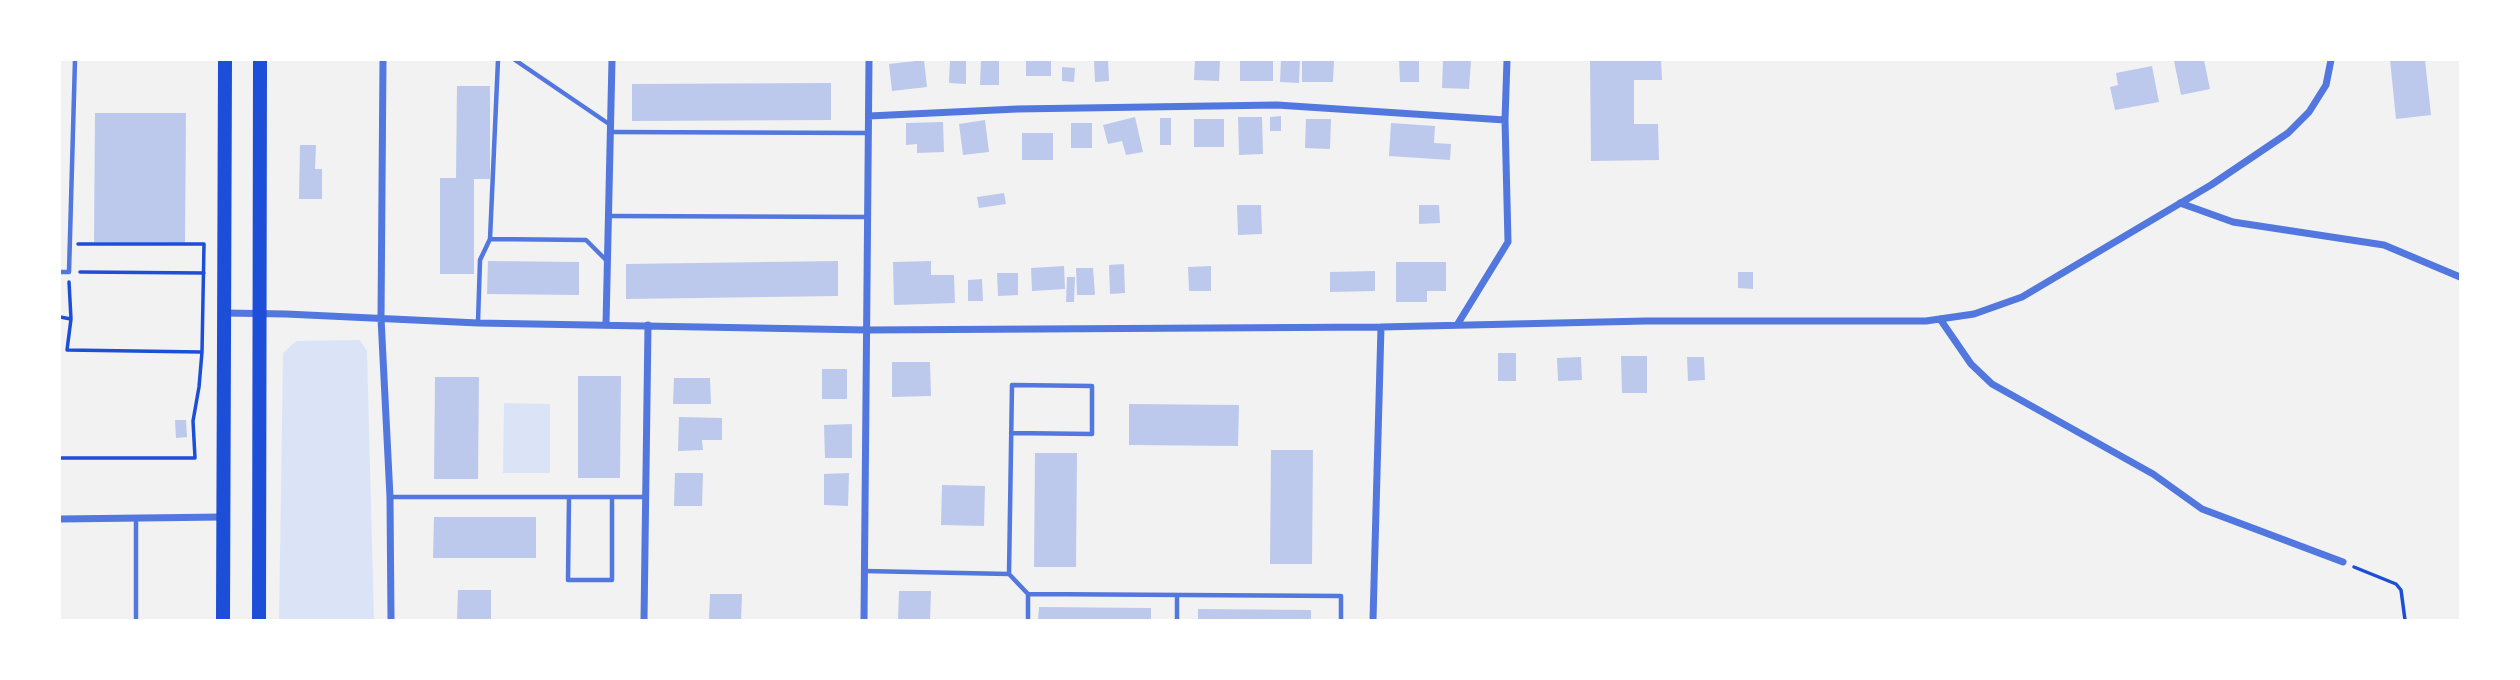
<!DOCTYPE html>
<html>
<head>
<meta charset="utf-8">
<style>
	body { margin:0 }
	#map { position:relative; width:2520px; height:680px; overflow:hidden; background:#f2f2f2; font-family:Montserrat,sans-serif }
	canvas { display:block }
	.frame { position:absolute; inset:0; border:61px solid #fff; pointer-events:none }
</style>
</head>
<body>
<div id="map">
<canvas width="2520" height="680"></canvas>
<div class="frame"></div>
</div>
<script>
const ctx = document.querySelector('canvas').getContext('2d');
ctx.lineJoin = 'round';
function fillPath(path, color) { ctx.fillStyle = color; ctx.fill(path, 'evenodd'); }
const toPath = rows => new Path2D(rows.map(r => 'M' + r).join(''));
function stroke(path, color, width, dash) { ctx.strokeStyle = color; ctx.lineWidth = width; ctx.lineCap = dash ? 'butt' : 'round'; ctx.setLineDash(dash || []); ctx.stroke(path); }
fillPath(toPath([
	[360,340,367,351,374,620,279,620,283,353,296,341],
	[504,403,550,404,550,473,503,473]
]), '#dbe4f7');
fillPath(toPath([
	[924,60,927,87,892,91,889,64],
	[950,60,966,60,966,84,949,83],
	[981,60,999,60,999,85,980,85],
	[1026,60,1051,60,1051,76,1026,76],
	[1094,60,1108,60,1109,81,1095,82],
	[1195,60,1220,60,1219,81,1194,80],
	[1240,60,1273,60,1273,81,1240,81],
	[1281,60,1300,60,1299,83,1280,82],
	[1302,60,1334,60,1333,82,1302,82],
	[1399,60,1419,60,1419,82,1400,82],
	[1443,60,1471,61,1469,89,1442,88],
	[1590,60,1661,60,1662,80,1634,80,1634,124,1658,124,1659,160,1591,161],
	[2180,60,2204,60,2210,89,2181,95,2174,61],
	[2390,60,2425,60,2431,115,2396,119],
	[2152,66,2159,102,2115,110,2110,87,2118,85,2116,73],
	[1062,67,1075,68,1074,82,1062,81],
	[831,83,831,120,632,121,632,84],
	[457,86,490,86,490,179,474,179,474,274,440,274,440,178,456,178],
	[95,113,186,113,185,243,94,242],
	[1281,116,1281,131,1270,131,1270,117],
	[1135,117,1143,152,1126,155,1122,141,1108,144,1103,125],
	[1238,117,1262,117,1263,154,1239,155],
	[1160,118,1171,118,1171,145,1160,145],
	[1194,119,1224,119,1224,147,1194,147],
	[1306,119,1331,119,1330,149,1305,148],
	[985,120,989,152,963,155,959,124],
	[943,122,944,152,917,153,917,144,906,145,906,123],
	[1071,123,1092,123,1092,148,1071,148],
	[1391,123,1435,126,1434,143,1451,144,1450,160,1389,156],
	[1022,133,1053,133,1053,160,1022,160],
	[300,145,316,145,315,169,322,169,322,199,299,199],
	[1004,193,1006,204,979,208,977,197],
	[1237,205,1261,205,1262,234,1238,235],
	[1419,205,1439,205,1440,223,1419,224],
	[488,261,579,262,579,295,487,294],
	[838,261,838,296,626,299,626,264],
	[931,261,931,275,954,275,955,303,894,305,893,262],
	[1396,262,1446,262,1446,291,1427,291,1427,302,1396,302],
	[1124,264,1125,293,1110,294,1109,265],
	[1064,266,1065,289,1032,291,1031,268],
	[1211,266,1211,291,1189,291,1188,267],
	[1076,268,1093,268,1095,295,1077,295],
	[1375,271,1375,291,1330,292,1330,272],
	[1738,272,1753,272,1753,289,1738,288],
	[997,273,1018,273,1018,295,998,296],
	[1067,277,1075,277,1074,302,1066,302],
	[982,279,983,301,968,301,968,280],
	[1498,353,1516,353,1516,381,1498,381],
	[1621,356,1647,356,1647,393,1622,393],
	[1581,357,1582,380,1558,381,1557,358],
	[1687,357,1704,357,1705,380,1688,381],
	[892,362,930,362,931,396,892,397],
	[822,369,847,369,847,399,822,399],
	[578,376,621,376,620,478,578,478],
	[435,377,479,377,478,479,434,479],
	[674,378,710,378,711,404,673,404],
	[1129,404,1239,405,1238,446,1129,445],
	[679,417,722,418,722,440,702,440,703,450,678,451],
	[175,420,186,420,187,437,176,438],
	[852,424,852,458,825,458,824,425],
	[1271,450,1313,450,1312,564,1270,564],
	[1035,453,1077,453,1076,567,1034,567],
	[675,473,703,473,702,506,674,506],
	[849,473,848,506,824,505,824,474],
	[942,485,985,486,984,526,941,525],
	[434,517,536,517,536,558,433,558],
	[458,590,491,590,491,620,457,620],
	[899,591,931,591,930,620,898,620],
	[710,594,742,594,741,620,709,620],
	[1039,607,1151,608,1151,620,1038,620],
	[1198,609,1311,610,1311,620,1198,620]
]), '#bdc9ec');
stroke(toPath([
	[80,272,204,273],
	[69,282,71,319],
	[60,317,71,319,67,350,201,352],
	[60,458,195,458,193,421,199,387,202,352,204,244,78,244],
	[2354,567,2396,584,2401,590,2405,620]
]), '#1d4ed8', 3.5);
stroke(toPath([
	[515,60,609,124],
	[611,132,869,133],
	[610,216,867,217],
	[490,239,586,240,607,261],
	[60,272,69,272,75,60],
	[478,322,480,260,490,239,498,60],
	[390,497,645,497],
	[569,498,568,580,612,580,612,497],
	[136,518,136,620],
	[864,571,1009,574,1028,594],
	[1009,574,1012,385,1092,386,1092,434,1011,433],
	[1028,620,1028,594,1341,596,1341,620],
	[1177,620,1177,595]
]), '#5277de', 4.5);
stroke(toPath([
	[383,60,381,318,390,497,391,620],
	[869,116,1017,109,1277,105,1505,120],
	[2180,203,2233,222,2384,245,2460,277],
	[224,313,286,314,478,323,867,330,1381,327,1646,321,1926,321,1974,314,2022,297,2211,185,2288,133,2309,112,2326,85,2331,60],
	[1940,319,1971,364,1992,384,2153,474,2202,509,2343,562],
	[606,324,612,60],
	[1457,325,1508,242,1505,120,1507,60],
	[60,519,223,517],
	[644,620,648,325],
	[864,620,869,60],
	[1373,620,1381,327]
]), '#5277de', 7);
stroke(toPath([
	[223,620,225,60],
	[259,620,260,60]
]), '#1d4ed8', 14);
</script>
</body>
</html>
